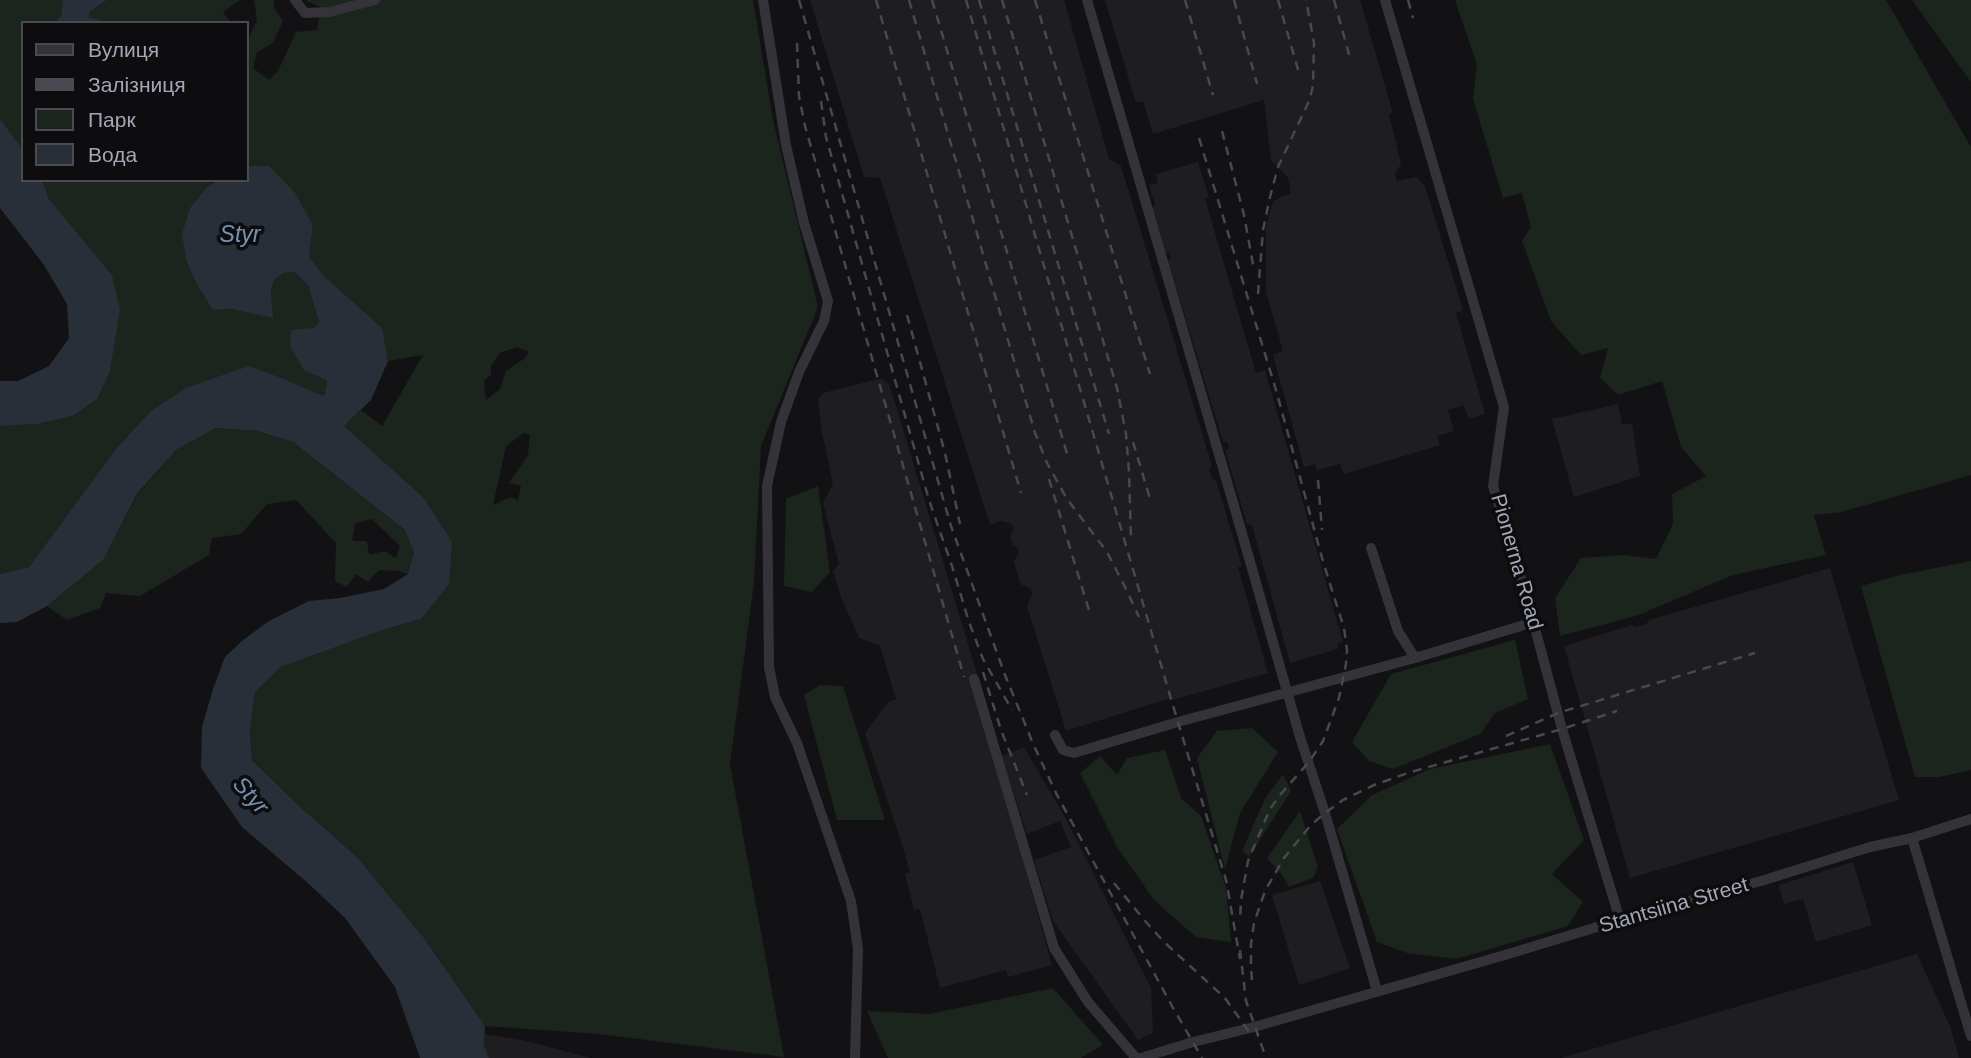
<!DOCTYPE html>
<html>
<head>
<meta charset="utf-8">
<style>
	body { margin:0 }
	#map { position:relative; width:1971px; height:1058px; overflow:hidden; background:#121214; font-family:Helvetica,sans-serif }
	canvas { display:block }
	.legend { position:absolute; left:21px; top:21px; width:228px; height:161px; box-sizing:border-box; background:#0d0d0f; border:2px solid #494b51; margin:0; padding:9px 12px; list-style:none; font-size:21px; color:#a3a7b5 }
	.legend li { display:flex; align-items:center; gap:14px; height:35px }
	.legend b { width:35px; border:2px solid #494b51 }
</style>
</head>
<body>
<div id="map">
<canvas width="1971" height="1058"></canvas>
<ul class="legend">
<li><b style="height:9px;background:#333339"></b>Вулиця</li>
<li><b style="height:9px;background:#484950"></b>Залізниця</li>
<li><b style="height:19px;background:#1c241e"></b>Парк</li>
<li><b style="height:19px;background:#282f38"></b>Вода</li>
</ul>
</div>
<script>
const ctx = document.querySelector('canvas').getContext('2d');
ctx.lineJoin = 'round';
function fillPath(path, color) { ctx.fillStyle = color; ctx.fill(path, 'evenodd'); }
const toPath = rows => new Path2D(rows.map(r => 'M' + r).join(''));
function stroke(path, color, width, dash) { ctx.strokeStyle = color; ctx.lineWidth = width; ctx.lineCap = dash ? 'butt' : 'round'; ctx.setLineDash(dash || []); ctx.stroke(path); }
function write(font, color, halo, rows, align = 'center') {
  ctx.font = font + ' Helvetica,sans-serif'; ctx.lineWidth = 7; ctx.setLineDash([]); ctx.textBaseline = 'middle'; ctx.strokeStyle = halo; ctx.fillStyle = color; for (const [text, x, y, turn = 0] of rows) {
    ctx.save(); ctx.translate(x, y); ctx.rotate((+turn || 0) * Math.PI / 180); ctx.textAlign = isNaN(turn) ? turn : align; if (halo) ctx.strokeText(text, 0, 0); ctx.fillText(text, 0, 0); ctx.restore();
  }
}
fillPath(toPath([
	[810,0,1064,0,1109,159,1121,166,1212,466,1209,470,1211,475,1212,480,1216,481,1242,566,1238,567,1268,673,1176,699,1164,700,1066,731,1027,606,1032,595,1031,589,1020,584,1014,561,1019,553,1017,547,1013,545,1010,536,1014,529,1012,524,1001,521,990,525,880,178,864,177],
	[1105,0,1360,0,1393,113,1389,114,1401,164,1395,173,1397,181,1416,177,1425,186,1463,310,1456,313,1485,414,1469,419,1464,405,1448,410,1454,431,1437,436,1440,445,1344,474,1340,464,1317,470,1315,464,1304,467,1273,355,1283,351,1266,292,1266,227,1273,202,1282,196,1291,194,1288,178,1271,160,1264,100,1153,134,1143,101,1136,103],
	[1198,162,1209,197,1205,199,1256,373,1265,370,1343,642,1337,644,1338,649,1290,663,1252,525,1247,524,1225,450,1229,448,1228,444,1227,442,1223,442,1168,261,1171,257,1170,253,1165,252,1152,207,1155,205,1149,185,1158,183,1156,174],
	[878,379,883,379,890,386,978,677,1007,805,1052,965,1008,977,1006,970,940,988,920,909,914,910,905,874,910,872,902,844,865,733,888,702,896,699,880,646,859,638,841,597,833,571,839,564,823,503,833,484,821,427,818,399,823,393],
	[1618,404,1622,424,1632,424,1640,476,1574,497,1552,419],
	[1830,568,1899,800,1630,878,1564,646,1632,625,1637,627,1646,624,1649,620],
	[1024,747,1066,819,1151,988,1153,1033,1138,1040,1053,921,1034,860,1071,847,1060,821,1027,834,1002,756],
	[1853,862,1872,925,1816,942,1803,899,1784,904,1779,885],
	[1320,881,1350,968,1299,985,1272,895],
	[1917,954,1950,1026,1959,1058,1561,1058],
	[485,1034,522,1040,591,1058,489,1058,484,1046]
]), '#1e1e21');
fillPath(toPath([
	[0,0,63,0,61,17,55,23,23,23,23,150,0,119],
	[107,0,240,0,223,12,231,23,107,23,90,17,89,12],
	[254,0,274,0,274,8,283,21,273,43,257,52,253,68,269,80,278,71,296,32,317,30,321,7,306,1,307,0,753,0,773,120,818,307,761,446,754,583,730,764,784,1057,599,1034,485,1026,424,938,357,857,297,804,252,760,250,732,255,692,281,667,383,630,421,619,424,498,344,426,361,410,382,426,423,355,388,361,381,328,325,277,309,257,313,225,247,166,247,42,257,20],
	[517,347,529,352,525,358,506,371,500,389,486,400,484,381,491,374,491,366,500,353],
	[524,433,530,435,528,455,509,483,521,486,518,500,510,497,493,505,506,446],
	[1455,0,1886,0,1971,147,1971,475,1841,512,1814,515,1826,555,1733,575,1636,616,1560,636,1555,598,1581,558,1623,555,1656,559,1673,524,1672,494,1706,476,1681,447,1662,381,1618,395,1600,378,1608,348,1581,355,1551,321,1522,241,1531,227,1522,193,1503,198,1473,99,1477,65],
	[1912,0,1971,0,1971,82],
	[42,180,218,180,207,187,186,260,197,285,213,310,232,309,272,317,271,293,272,281,282,273,294,272,308,285,319,322,313,328,304,370,327,381,324,396,284,379,85,492,29,567,0,574,0,426,37,424,73,416,97,399,110,372,113,351,112,275,49,199],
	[216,428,257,431,293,442,405,530,414,552,408,574,398,571,379,570,368,582,356,574,347,587,335,581,336,543,296,500,267,504,241,534,212,538,209,555,140,596,106,593,100,608,67,620,47,606,103,560,137,495,176,450],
	[372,519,400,546,396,558,384,551,369,555,367,541,352,541,355,523],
	[818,486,830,572,812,592,784,586,786,499],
	[1971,561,1971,770,1939,777,1915,777,1861,586,1900,575],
	[1515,640,1528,699,1495,713,1480,734,1393,769,1369,761,1352,742,1391,674],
	[820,685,843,686,885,820,837,820,804,695],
	[1252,728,1278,752,1240,813,1225,869,1197,758,1217,731],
	[1550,744,1584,840,1552,874,1583,902,1568,926,1456,959,1407,953,1377,942,1337,829,1372,795,1430,769],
	[1165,750,1181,798,1201,816,1226,888,1231,942,1196,937,1154,900,1117,847,1080,773,1100,756,1117,775,1127,758],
	[1283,774,1291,791,1249,857,1242,851,1265,799],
	[1300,811,1318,867,1313,878,1289,887,1283,876,1267,858],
	[1053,988,1103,1045,1081,1058,888,1058,867,1011,929,1014]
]), '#1c241e');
fillPath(toPath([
	[63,0,107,0,89,12,90,17,107,23,55,23,61,16],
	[0,119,23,150,23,180,42,180,49,199,112,275,120,310,110,372,97,399,73,416,37,424,0,426,0,381,18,381,49,366,69,338,67,304,44,265,0,208],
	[247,166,269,166,295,193,313,225,309,257,325,277,382,328,388,361,371,400,344,426,424,498,452,542,449,584,421,619,383,630,281,667,255,692,250,732,252,760,297,804,357,857,424,938,485,1026,484,1046,489,1058,420,1058,395,987,345,918,309,884,242,827,201,768,202,727,213,689,225,657,243,640,269,621,309,601,340,598,384,589,408,574,414,552,405,530,293,442,257,431,216,428,176,450,137,494,103,560,47,606,17,622,0,623,0,574,29,567,117,448,151,411,188,387,249,366,284,379,324,396,327,381,304,370,290,346,291,330,313,328,319,322,308,285,294,272,283,273,273,281,271,293,273,318,232,309,213,310,197,285,186,260,182,234,190,208,207,187,218,180,247,180]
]), '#282f38');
stroke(toPath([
	[295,0,305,13,330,12,375,0],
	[763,0,786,145,804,223,828,301,824,321,799,372,781,422,767,486,769,667,775,697,797,743,851,901,858,949,855,1058],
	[1087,0,1241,530,1300,737,1325,813,1377,991],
	[1385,0,1504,407,1493,486,1525,591,1562,729,1620,920],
	[1371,548,1398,631,1415,658],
	[974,679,1054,948,1088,1002,1136,1058],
	[1055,735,1063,750,1074,753,1178,722,1415,658,1534,622],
	[1912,838,1971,1036],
	[1141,1058,1193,1042,1254,1027,1505,955,1620,920,1761,881,1870,847,1912,838,1971,819]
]), '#333339', 10);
stroke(toPath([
	[799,0,951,526,1005,675,1034,746,1057,795,1172,1006,1202,1058],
	[876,0,1021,493],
	[909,0,1035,433,1047,463,1067,499,1107,552,1126,589,1139,617],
	[932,0,1068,457],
	[966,0,1171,699,1226,880,1240,959],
	[979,0,1109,434],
	[1002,0,1117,388,1126,434,1129,472,1131,538],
	[1035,0,1150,374],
	[1185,0,1213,95],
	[1234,0,1257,84],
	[1278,0,1299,73],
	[1334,0,1350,58],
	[1408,0,1413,18],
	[797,43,799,96,805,126,964,677],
	[821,101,826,137,929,500,952,566,969,622,983,659,1012,710],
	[1222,131,1244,215,1254,270],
	[1199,138,1276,390,1324,565,1344,628,1347,650,1346,664,1339,698,1323,741,1309,762,1280,795,1270,809,1248,861,1241,900,1240,922],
	[1258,294,1263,230,1270,197,1278,167,1310,99,1313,85,1314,43,1306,0],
	[907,315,945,453,960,524],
	[1133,442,1151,502],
	[1049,479,1091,617],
	[1318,480,1322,530],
	[983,672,1001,730,1027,795],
	[1506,736,1558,713,1755,653],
	[1114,883,1145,921,1164,942,1225,998,1252,1036],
	[1240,950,1246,1001,1266,1058],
	[1252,980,1251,968,1251,944,1254,923,1265,891,1284,858,1311,825,1325,813,1343,800,1374,785,1411,772,1562,729,1617,711]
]), '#484950', 2.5, [9, 7]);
write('21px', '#a3a7b5', '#0d0d0f', [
	["Pionerna Road",1516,562,74],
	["Stantsiina Street",1674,906,-16]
]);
write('italic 23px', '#7891b2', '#0d0d0f', [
	["Styr",240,236],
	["Styr",250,796,49]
]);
</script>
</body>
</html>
